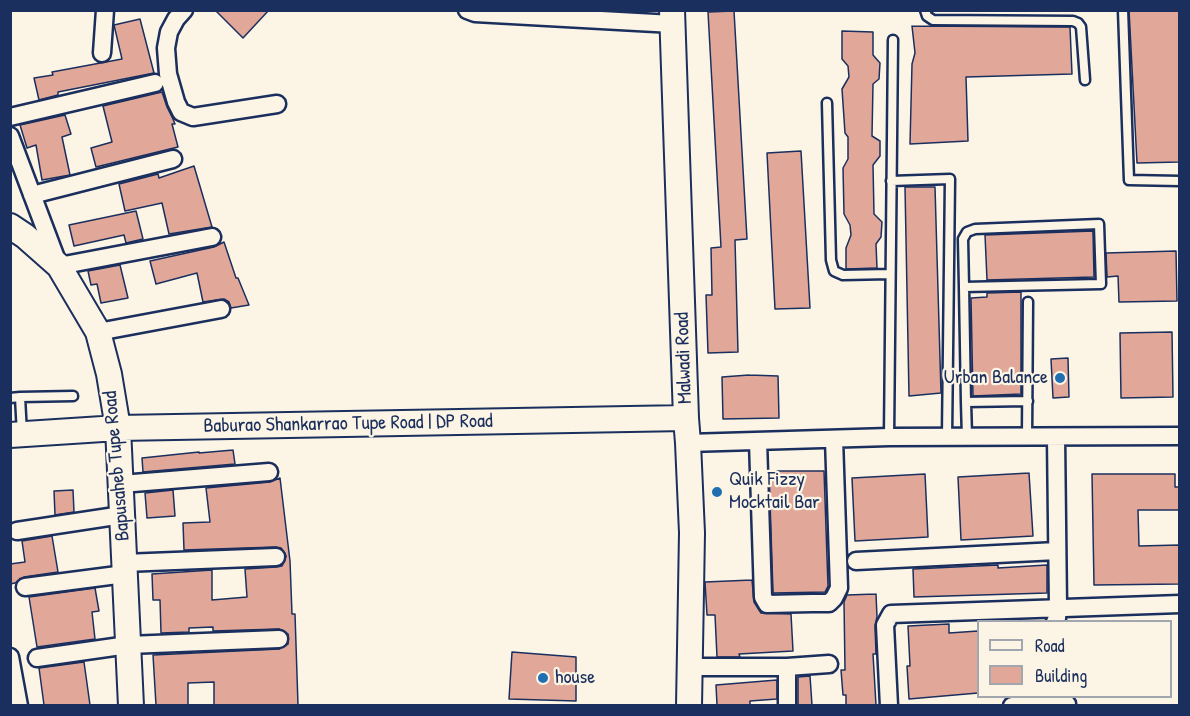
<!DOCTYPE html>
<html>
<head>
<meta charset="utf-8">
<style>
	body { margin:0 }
	#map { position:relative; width:1190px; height:716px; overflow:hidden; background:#fcf5e5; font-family:"Patrick Hand",sans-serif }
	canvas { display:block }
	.frame { position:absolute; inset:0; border:12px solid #1b2f5e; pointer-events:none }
	.legend { position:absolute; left:977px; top:620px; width:195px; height:78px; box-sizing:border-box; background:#fcf5e5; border:2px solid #a2a6af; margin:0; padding:8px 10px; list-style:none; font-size:18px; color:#1b2f5e }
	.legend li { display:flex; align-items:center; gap:12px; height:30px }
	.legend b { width:30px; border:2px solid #a2a6af }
</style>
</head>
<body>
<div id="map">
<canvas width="1190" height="716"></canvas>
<div class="frame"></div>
<ul class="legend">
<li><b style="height:8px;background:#fcf5e5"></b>Road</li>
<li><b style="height:16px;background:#e1a89a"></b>Building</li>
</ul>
</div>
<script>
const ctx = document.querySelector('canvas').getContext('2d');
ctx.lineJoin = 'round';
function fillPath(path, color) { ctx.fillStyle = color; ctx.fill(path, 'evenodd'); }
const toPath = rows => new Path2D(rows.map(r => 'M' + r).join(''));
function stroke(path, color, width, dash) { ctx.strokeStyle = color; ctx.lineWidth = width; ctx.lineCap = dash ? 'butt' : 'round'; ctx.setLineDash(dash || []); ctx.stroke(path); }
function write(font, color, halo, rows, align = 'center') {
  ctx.font = font + ' "Patrick Hand",sans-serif'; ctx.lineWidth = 4.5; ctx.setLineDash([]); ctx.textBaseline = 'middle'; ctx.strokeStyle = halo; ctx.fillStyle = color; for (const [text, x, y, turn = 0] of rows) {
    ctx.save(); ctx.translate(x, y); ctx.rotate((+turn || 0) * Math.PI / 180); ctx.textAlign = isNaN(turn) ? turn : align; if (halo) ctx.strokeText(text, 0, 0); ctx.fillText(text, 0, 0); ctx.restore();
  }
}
const building = toPath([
	[215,10,269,10,243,38,215,10],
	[1129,10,1179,10,1179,162,1137,163,1129,10],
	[734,11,747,239,735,240,738,352,708,353,706,295,712,295,711,248,721,247,708,12,734,11],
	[140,19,154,73,58,92,58,95,39,100,34,78,53,75,52,72,122,59,114,25,140,19],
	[912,26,1070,27,1072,74,966,77,968,141,910,144,912,64,915,53,912,26],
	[842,31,873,32,873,55,880,63,879,79,873,84,872,136,880,141,880,156,873,165,874,214,882,222,881,237,876,244,877,268,846,269,846,248,851,235,850,225,844,214,843,168,848,159,848,137,845,133,842,89,849,77,848,66,842,59,842,31],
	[162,92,167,107,173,119,175,124,172,124,178,147,96,167,91,148,112,142,103,106,162,92],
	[65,115,71,134,62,137,70,175,42,180,36,145,27,148,20,125,65,115],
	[801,151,810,308,775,309,767,153,801,151],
	[194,166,212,227,169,234,162,203,125,211,119,184,158,174,159,178,194,166],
	[905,187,935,187,941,393,909,396,905,187],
	[136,211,143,239,126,243,124,235,74,246,69,225,136,211],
	[1093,231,1094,277,987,280,985,235,1093,231],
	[224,242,236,278,238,278,249,305,231,308,229,302,224,299,203,302,197,273,156,284,150,261,214,247,224,242],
	[1176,251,1177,301,1119,302,1118,276,1107,277,1106,253,1176,251],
	[120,265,128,298,101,303,97,284,91,285,88,271,120,265],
	[1021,292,1021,394,973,396,971,298,987,297,987,293,1021,292],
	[1172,332,1173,397,1121,398,1120,333,1172,332],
	[1068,358,1069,397,1053,398,1051,359,1068,358],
	[749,375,778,376,779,418,723,419,722,377,749,375],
	[233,450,235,464,143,472,142,458,199,452,199,453,233,450],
	[769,471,824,471,828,586,825,592,773,593,769,471],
	[1029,473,1033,536,961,540,958,477,1029,473],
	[925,474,928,537,855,541,852,478,925,474],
	[1092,474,1175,474,1175,487,1179,487,1179,510,1138,510,1139,546,1179,545,1179,584,1094,585,1092,474],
	[280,478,290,561,292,614,295,614,298,705,214,705,214,682,188,683,188,705,156,705,153,655,279,649,288,644,288,634,279,629,213,631,213,627,189,628,189,632,161,633,160,600,153,600,152,574,212,570,212,600,247,597,245,569,276,567,282,566,286,556,281,548,276,547,184,550,183,523,210,522,206,488,270,482,280,478],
	[73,490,74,512,55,515,54,491,73,490],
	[173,490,175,516,147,518,145,493,173,490],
	[52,536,58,572,24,577,15,583,10,584,10,564,25,562,22,541,52,536],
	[998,565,998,568,1047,565,1047,593,914,597,913,569,998,565],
	[752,580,754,602,761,613,791,614,793,651,739,654,740,657,717,657,715,615,707,615,705,582,752,580],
	[95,588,99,611,92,612,95,639,37,647,29,597,95,588],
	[876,594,877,617,875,626,876,654,873,654,876,705,846,705,846,695,843,695,841,670,845,670,844,602,847,595,876,594],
	[949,624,949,633,978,631,978,693,909,699,907,666,910,666,908,626,949,624],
	[512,652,576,657,576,701,509,699,512,652],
	[84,662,90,705,44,705,39,668,84,662],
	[810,676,812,705,798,705,798,677,810,676],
	[777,680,777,699,750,701,750,705,717,705,716,685,777,680]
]);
fillPath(building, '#e1a89a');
stroke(building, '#1b2f5e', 1.5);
const lane = toPath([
	[925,10,927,16,933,20,1073,21,1078,23,1081,27,1085,80],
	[1123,10,1129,180,1180,181],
	[827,103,831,260,834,271,843,275,889,274],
	[891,181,950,179,947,437],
	[964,287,1101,284,1099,224,975,229,967,232,963,239,964,287,966,402,967,437],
	[20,397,73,396],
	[10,398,20,397,22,434],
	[966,402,1028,401],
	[889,437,893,40],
	[1027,437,1028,302]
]);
const street = toPath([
	[184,10,176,19,169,32,166,48,168,74,176,102,181,112,193,117,277,104],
	[467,10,475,13,673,24],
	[102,53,105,10],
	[10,117,155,83],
	[10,136,59,266,212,237],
	[32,195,173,159],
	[98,332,221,309],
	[758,441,763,597,767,604,812,603,829,603,834,598,839,588,834,439],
	[688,443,889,437,1180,436],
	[121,484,269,472],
	[17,531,122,515],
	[856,561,1057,551],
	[124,563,276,557],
	[25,587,125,574],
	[1055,622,1057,618,1058,607,1056,437],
	[10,657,19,706],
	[37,658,128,645,279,639],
	[690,667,787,667,829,664],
	[787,667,787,706],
	[889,706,885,625,891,614,1180,604],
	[1012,706,1067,704]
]);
const secondary = toPath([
	[672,10,686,418,688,443,692,533,689,706],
	[10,226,25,236,59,266,98,332,109,374,118,428,131,706],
	[10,435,118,428,686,418]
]);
stroke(lane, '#1b2f5e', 13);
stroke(street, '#1b2f5e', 21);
stroke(secondary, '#1b2f5e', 28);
stroke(lane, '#fcf5e5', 8);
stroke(street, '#fcf5e5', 16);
stroke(secondary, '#fcf5e5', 24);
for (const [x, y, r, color] of [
	[1060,378,6,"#1f6fb2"],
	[717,492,6,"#1f6fb2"],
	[543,678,6,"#1f6fb2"]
]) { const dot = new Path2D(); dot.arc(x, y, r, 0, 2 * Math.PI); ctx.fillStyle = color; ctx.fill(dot); stroke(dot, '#fcf5e5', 2); }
write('20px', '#1b2f5e', '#fcf5e5', [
	["Malwadi Road",684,358,-92],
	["Baburao Shankarrao Tupe Road | DP Road",348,424,-1],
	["Bapusaheb Tupe Road",117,466,-95]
]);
write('20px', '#1b2f5e', '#fcf5e5', [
	["Urban Balance",1048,378,"right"],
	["Quik Fizzy",729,480],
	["Mocktail Bar",729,503],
	["house",555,678]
], 'left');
</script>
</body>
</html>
